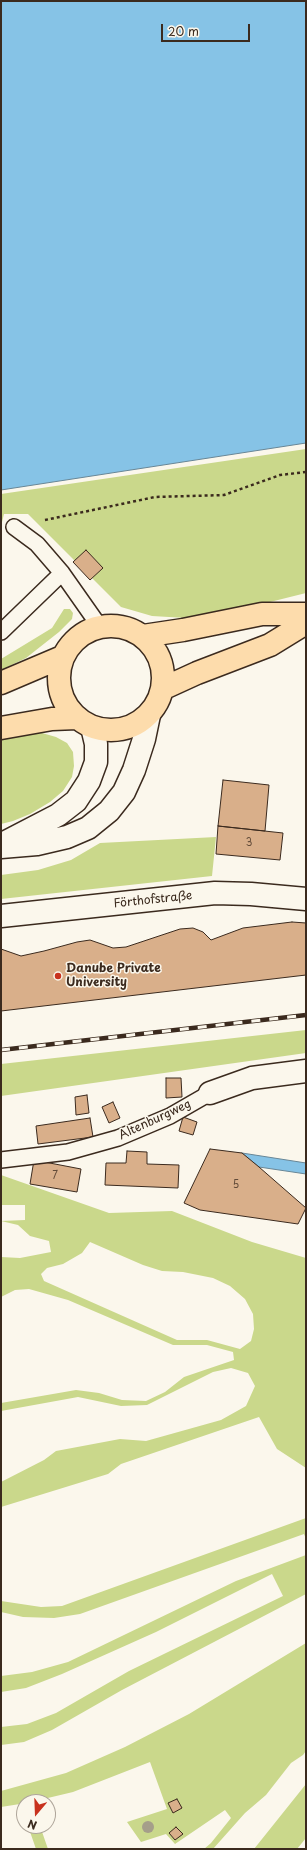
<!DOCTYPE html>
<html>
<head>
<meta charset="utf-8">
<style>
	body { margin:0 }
	#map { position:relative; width:307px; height:1850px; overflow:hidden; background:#fbf7ec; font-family:"Playpen Sans",sans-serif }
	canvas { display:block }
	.frame { position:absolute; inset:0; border:2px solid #3b2a1e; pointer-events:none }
	.north { position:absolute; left:16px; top:1794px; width:40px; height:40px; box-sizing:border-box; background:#fbf7ec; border:1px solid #aea59a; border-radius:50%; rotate:199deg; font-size:11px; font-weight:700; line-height:16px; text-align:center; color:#3b2a1e }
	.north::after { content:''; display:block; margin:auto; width:14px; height:18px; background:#c8321e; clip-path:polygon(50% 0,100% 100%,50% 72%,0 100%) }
	.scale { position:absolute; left:161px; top:24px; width:89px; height:18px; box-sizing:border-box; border:2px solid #3b2a1e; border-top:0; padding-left:5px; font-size:12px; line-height:14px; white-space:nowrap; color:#3b2a1e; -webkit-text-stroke:3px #fbf7ec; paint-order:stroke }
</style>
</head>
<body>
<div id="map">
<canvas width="307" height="1850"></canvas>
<div class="frame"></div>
<div class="north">N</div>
<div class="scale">20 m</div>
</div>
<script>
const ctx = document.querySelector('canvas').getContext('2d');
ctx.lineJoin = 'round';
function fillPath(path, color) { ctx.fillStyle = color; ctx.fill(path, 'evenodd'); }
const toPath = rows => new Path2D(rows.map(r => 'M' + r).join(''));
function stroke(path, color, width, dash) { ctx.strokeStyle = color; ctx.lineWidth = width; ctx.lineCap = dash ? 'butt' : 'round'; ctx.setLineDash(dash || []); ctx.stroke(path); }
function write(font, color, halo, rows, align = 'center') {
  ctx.font = font + ' "Playpen Sans",sans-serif'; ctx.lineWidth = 3; ctx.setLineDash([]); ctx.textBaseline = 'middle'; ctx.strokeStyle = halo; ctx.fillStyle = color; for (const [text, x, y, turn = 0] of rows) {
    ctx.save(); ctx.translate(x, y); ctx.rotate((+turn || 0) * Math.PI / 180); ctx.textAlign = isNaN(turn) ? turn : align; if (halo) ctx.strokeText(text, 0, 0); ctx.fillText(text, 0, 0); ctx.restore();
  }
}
fillPath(toPath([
	[306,449,306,593,258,605,186,618,152,616,121,607,28,514,4,514,1,526,1,494],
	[64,609,70,609,73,613,72,619,59,632,26,658,1,670,1,659,52,628],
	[42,733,56,737,67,743,73,752,74,766,72,777,63,791,50,802,30,814,13,821,1,824,1,738],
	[216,837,212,876,1,899,1,875,38,870,71,860,100,843],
	[306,1030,306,1053,1,1096,1,1064],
	[1,1175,109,1213,172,1211,252,1242,306,1258,306,1468,277,1449,259,1417,121,1464,108,1474,1,1507,1,1482,44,1460,56,1451,120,1439,146,1441,221,1420,246,1406,255,1386,248,1373,231,1368,213,1372,147,1405,121,1406,78,1397,1,1411,1,1403,76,1390,99,1393,122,1400,146,1401,165,1392,184,1377,234,1360,233,1352,207,1345,173,1345,68,1300,29,1289,15,1290,1,1297,1,1257,20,1258,51,1252,49,1241,30,1236,18,1225,1,1221,25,1220,25,1205,1,1205],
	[90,1242,143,1265,162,1271,183,1272,213,1278,230,1286,245,1299,253,1314,254,1329,251,1341,240,1349,207,1340,177,1340,44,1281,41,1274,47,1268,63,1264,82,1253],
	[306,1518,306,1539,304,1534,80,1614,54,1618,23,1617,1,1612,1,1601,41,1607,62,1606],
	[306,1555,306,1594,122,1690,52,1730,24,1742,1,1745,1,1727,27,1724,56,1713,129,1671,283,1596,272,1574,156,1632,62,1674,26,1688,1,1692,1,1676,32,1672,68,1662,236,1581],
	[306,1643,306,1751,303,1755,291,1763,266,1795,245,1813,213,1849,204,1849,211,1843,231,1818,225,1810,175,1844,166,1834,141,1842,127,1822,167,1809,150,1762,73,1792,31,1802,24,1802,24,1815,20,1804,1,1807,1,1791,66,1773,125,1747,189,1714],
	[306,1784,306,1838,297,1849,254,1849],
	[28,1826,40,1826,48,1849,36,1849]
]), '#cad88b');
const water = toPath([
	[1,1,306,1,306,443,1,490,1,1],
	[242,1153,306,1163,306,1174,259,1167,242,1153]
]);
fillPath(water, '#86c3e6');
stroke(water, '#688696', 1);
const building = toPath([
	[86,550,103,568,90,580,73,562,86,550],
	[223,780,269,785,265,831,218,826,223,780],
	[218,826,283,833,280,860,216,854,218,826],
	[292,922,306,923,306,975,1,1011,1,949,21,956,44,951,77,942,90,940,113,948,126,947,180,929,193,928,203,932,211,940,243,928,292,922],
	[166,1078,181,1078,182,1097,166,1098,166,1078],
	[87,1095,89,1113,76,1115,75,1097,87,1095],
	[113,1102,120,1118,109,1123,102,1107,113,1102],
	[183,1117,197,1122,193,1135,179,1131,183,1117],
	[90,1118,93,1137,38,1144,36,1126,90,1118],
	[210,1149,242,1153,259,1167,306,1208,298,1224,200,1210,184,1203,210,1149],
	[127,1151,147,1152,147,1164,179,1165,178,1188,105,1185,106,1163,126,1163,127,1151],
	[34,1160,81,1169,77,1192,30,1184,34,1160],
	[177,1799,182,1808,173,1813,168,1803,177,1799],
	[176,1827,183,1834,175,1840,169,1833,176,1827]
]);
fillPath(building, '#d9af8a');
stroke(building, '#3b2a1e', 1);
const service = toPath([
	[14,527,37,544,62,573,100,627],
	[1,632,62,573],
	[1,1160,68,1152,118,1138,170,1116,210,1093]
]);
const minor = toPath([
	[4,843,58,815,76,801,89,781,96,762,96,744,92,727],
	[1,847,37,844,67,837,88,828,109,811,124,792,134,770,144,739,149,715],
	[1,916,215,893,251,894,306,899],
	[210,1093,252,1078,306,1071]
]);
const primary = toPath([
	'59 678a52 52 0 1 1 104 0a52 52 0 1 1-104 0Z',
	[143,636,183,630,262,614,306,614],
	[1,683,62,657],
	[162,689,197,673,270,645,306,623],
	[1,728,52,719,77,718]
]);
stroke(service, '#3b2a1e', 18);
stroke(minor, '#3b2a1e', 25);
stroke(primary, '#3b2a1e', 25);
stroke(toPath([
	[45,520,155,497,224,495,280,475,306,472]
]), '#3b2a1e', 2.5, [3, 3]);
stroke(service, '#fbf7ec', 15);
stroke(minor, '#fbf7ec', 22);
stroke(primary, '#fddcac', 22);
const rail = toPath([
	[1,1050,306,1015]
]);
stroke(rail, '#3b2a1e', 4.5);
stroke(rail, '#fbf7ec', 3, [9]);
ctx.fillStyle = '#a59e8a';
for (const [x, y] of [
	[148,1827]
]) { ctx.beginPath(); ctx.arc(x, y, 6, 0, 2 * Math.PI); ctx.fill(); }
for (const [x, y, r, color] of [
	[58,976,4,"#c8321e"]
]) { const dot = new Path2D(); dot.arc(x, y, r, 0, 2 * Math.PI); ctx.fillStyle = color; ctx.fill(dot); stroke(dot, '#fbf7ec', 1.5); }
write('10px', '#624b39', null, [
	["3",249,843],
	["7",55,1176],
	["5",236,1185]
]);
write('12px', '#3b2a1e', '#fbf7ec', [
	["Förthofstraße",153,900,-6],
	["Altenburgweg",155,1120,-25]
]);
write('bold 12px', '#3b2a1e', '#fbf7ec', [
	["Danube Private",66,969],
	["University",66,983]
], 'left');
</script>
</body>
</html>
